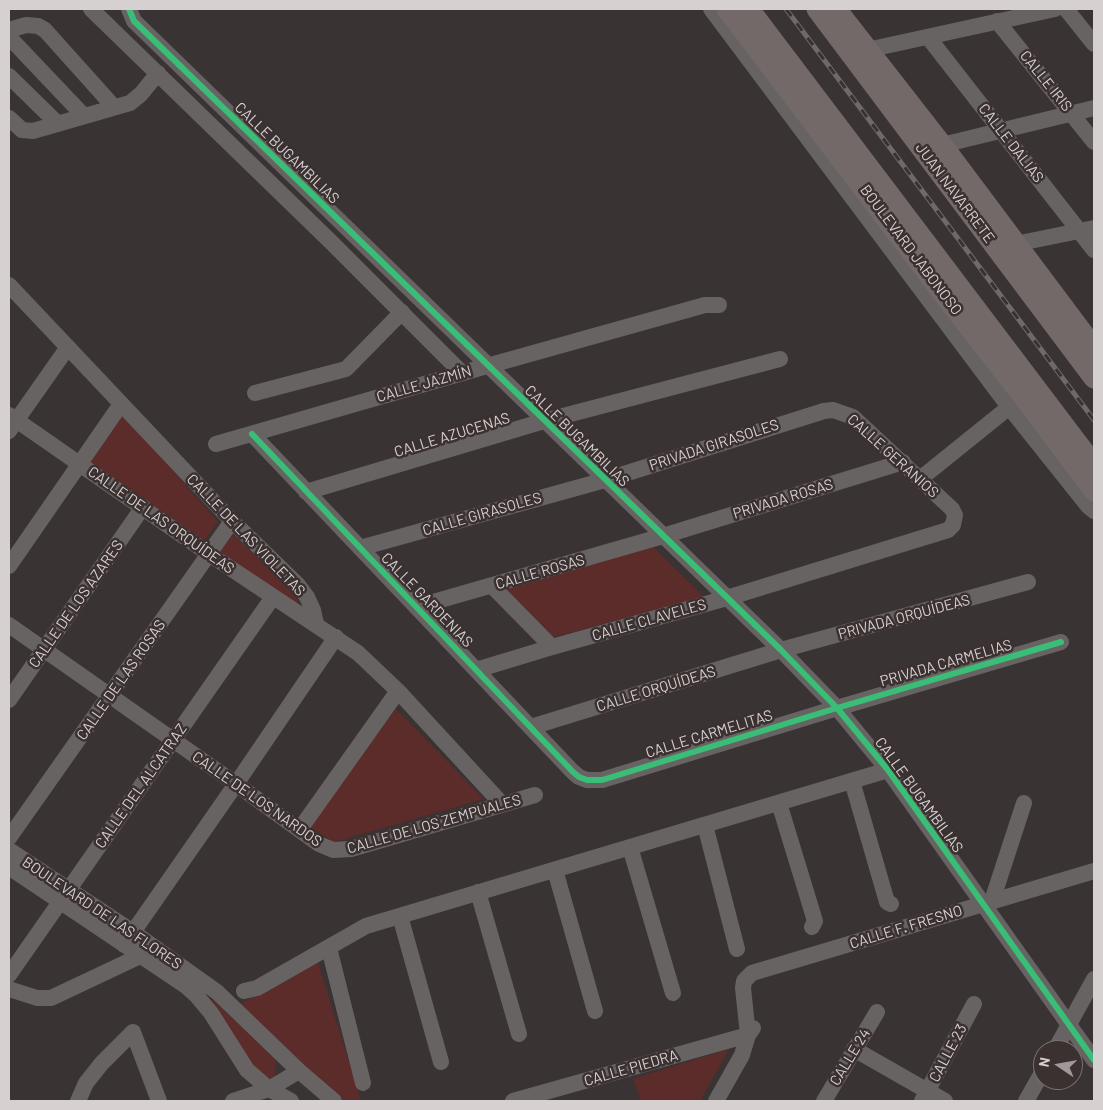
<!DOCTYPE html>
<html>
<head>
<meta charset="utf-8">
<style>
	body { margin:0 }
	#map { position:relative; width:1103px; height:1110px; overflow:hidden; background:#393333; font-family:Barlow,sans-serif }
	canvas { display:block }
	.frame { position:absolute; inset:0; border:10px solid #d7d0d0; pointer-events:none }
	.north { position:absolute; left:1033px; top:1040px; width:50px; height:50px; box-sizing:border-box; background:#3b3131; border:1px solid #797171; border-radius:50%; rotate:282deg; font-size:14px; font-weight:700; line-height:20px; text-align:center; color:#d7d0d0 }
	.north::after { content:''; display:block; margin:auto; width:18px; height:22px; background:#a09999; clip-path:polygon(50% 0,100% 100%,50% 72%,0 100%) }
</style>
</head>
<body>
<div id="map">
<canvas width="1103" height="1110"></canvas>
<div class="frame"></div>
<div class="north">N</div>
</div>
<script>
const ctx = document.querySelector('canvas').getContext('2d');
ctx.lineJoin = 'round';
function fillPath(path, color) { ctx.fillStyle = color; ctx.fill(path, 'evenodd'); }
const toPath = rows => new Path2D(rows.map(r => 'M' + r).join(''));
function stroke(path, color, width, dash) { ctx.strokeStyle = color; ctx.lineWidth = width; ctx.lineCap = dash ? 'butt' : 'round'; ctx.setLineDash(dash || []); ctx.stroke(path); }
function write(font, color, halo, rows, align = 'center') {
  ctx.font = font + ' Barlow,sans-serif'; ctx.lineWidth = 5; ctx.setLineDash([]); ctx.textBaseline = 'middle'; ctx.strokeStyle = halo; ctx.fillStyle = color; for (const [text, x, y, turn = 0] of rows) {
    ctx.save(); ctx.translate(x, y); ctx.rotate((+turn || 0) * Math.PI / 180); ctx.textAlign = isNaN(turn) ? turn : align; if (halo) ctx.strokeText(text, 0, 0); ctx.fillText(text, 0, 0); ctx.restore();
  }
}
fillPath(toPath([
	[121,412,218,522,202,544,87,463],
	[230,531,295,593,300,610,213,553],
	[652,546,704,597,550,638,501,587],
	[396,709,484,799,334,842,308,826],
	[317,960,361,1100,340,1101,237,1006],
	[197,991,214,1001,276,1060,274,1080,268,1085,249,1069],
	[729,1049,700,1101,641,1101,633,1079]
]), '#5c2c2a');
stroke(toPath([
	[91,9,330,241,462,373],
	[129,9,134,21,781,650,837,708,888,770,1094,1060],
	[711,9,1009,407,1088,506,1094,511],
	[1066,9,1094,44],
	[997,21,1094,142],
	[9,30,26,25,38,26,45,30,114,107],
	[9,37,84,116],
	[928,37,1094,250],
	[867,50,1055,9],
	[9,76,58,124],
	[9,118,22,130,33,131,130,103,141,94,158,73],
	[942,145,1094,108],
	[1015,244,1094,228],
	[9,285,232,521,298,585,307,597,313,610,316,624],
	[255,393,346,369,402,312],
	[9,415,209,554,358,653,398,691,502,804],
	[9,431,68,347],
	[252,434,573,772,579,777,587,780,602,780,837,708,1061,642],
	[216,444,487,366,705,305,719,305],
	[920,479,1018,400],
	[306,492,544,421,780,359],
	[360,548,605,480,824,411,833,410,853,417,952,509,955,515,953,525,948,530,727,598,552,647,476,670],
	[9,566,121,404],
	[492,586,552,647],
	[416,607,663,536,903,462],
	[9,625,236,784,319,844,333,850,351,849,535,795],
	[9,700,143,507],
	[531,727,781,650,1028,582],
	[852,781,887,902,891,904],
	[779,803,815,921,812,927],
	[705,825,737,949],
	[300,829,398,691],
	[9,838,232,521],
	[630,847,673,993],
	[9,850,133,932,217,992,299,1071,334,1101],
	[9,867,186,986,196,995,211,1013,247,1070,269,1089,291,1101],
	[555,870,595,1011],
	[478,892,519,1034],
	[992,901,1024,803],
	[400,916,441,1062],
	[124,945,236,784,336,637],
	[329,948,363,1083],
	[9,975,273,597],
	[9,989,37,998,51,998,140,956,145,949],
	[244,991,257,988,366,926,888,770],
	[748,1035,743,988,744,981,752,973,1094,871],
	[854,1049,945,1101],
	[1055,1050,1094,979],
	[78,1101,86,1083,102,1063,133,1032,159,1101],
	[233,1101,269,1089,299,1071],
	[513,1101,748,1035],
	[716,1101,742,1055,748,1035,753,1028],
	[824,1101,877,1012],
	[922,1101,974,1004],
	[1026,1101,1043,1071]
]), '#686363', 16);
stroke(toPath([
	[727,9,944,295,1023,396,1094,491],
	[749,9,1094,465],
	[817,9,1094,378],
	[836,9,942,145,1094,348]
]), '#736969', 21);
const rail = toPath([
	[786,9,1094,420]
]);
stroke(rail, '#6e6a6a', 5);
stroke(rail, '#3b3131', 3, [9]);
stroke(toPath([
	[129,9,134,21,781,650,837,708,888,770,1094,1060],
	[252,434,573,772,579,777,587,780,602,780,837,708,1061,642]
]), '#3abd76', 6);
write('15px', '#d7d0d0', '#3b3131', [
	["CALLE IRIS",1046,81,51],
	["CALLE DALIAS",1011,143,52],
	["CALLE BUGAMBILIAS",287,153,44],
	["JUAN NAVARRETE",955,193,53],
	["BOULEVARD JABONOSO",911,250,53],
	["CALLE JAZMÍN",424,384,-16],
	["CALLE AZUCENAS",452,435,-17],
	["CALLE BUGAMBILIAS",577,436,44],
	["PRIVADA GIRASOLES",714,445,-18],
	["CALLE GERANIOS",893,456,42],
	["PRIVADA ROSAS",783,499,-17],
	["CALLE GIRASOLES",482,514,-16],
	["CALLE DE LAS ORQUÍDEAS",161,520,35],
	["CALLE DE LAS VIOLETAS",246,535,46],
	["CALLE ROSAS",540,572,-16],
	["CALLE GARDENIAS",427,600,46],
	["CALLE DE LOS AZARES",76,604,-55],
	["PRIVADA ORQUÍDEAS",904,617,-15],
	["CALLE CLAVELES",649,620,-16],
	["PRIVADA CARMELIAS",946,663,-16],
	["CALLE DE LAS ROSAS",121,680,-55],
	["CALLE ORQUÍDEAS",656,689,-17],
	["CALLE CARMELITAS",709,734,-17],
	["CALLE DEL ALCATRAZ",141,786,-55],
	["CALLE BUGAMBILIAS",919,795,54],
	["CALLE DE LOS NARDOS",257,799,35],
	["CALLE DE LOS ZEMPUALES",434,824,-16],
	["BOULEVARD DE LAS FLORES",102,913,34],
	["CALLE F. FRESNO",906,927,-17],
	["CALLE 23",948,1053,-62],
	["CALLE 24",850,1057,-59],
	["CALLE PIEDRA",631,1068,-16]
]);
</script>
</body>
</html>
